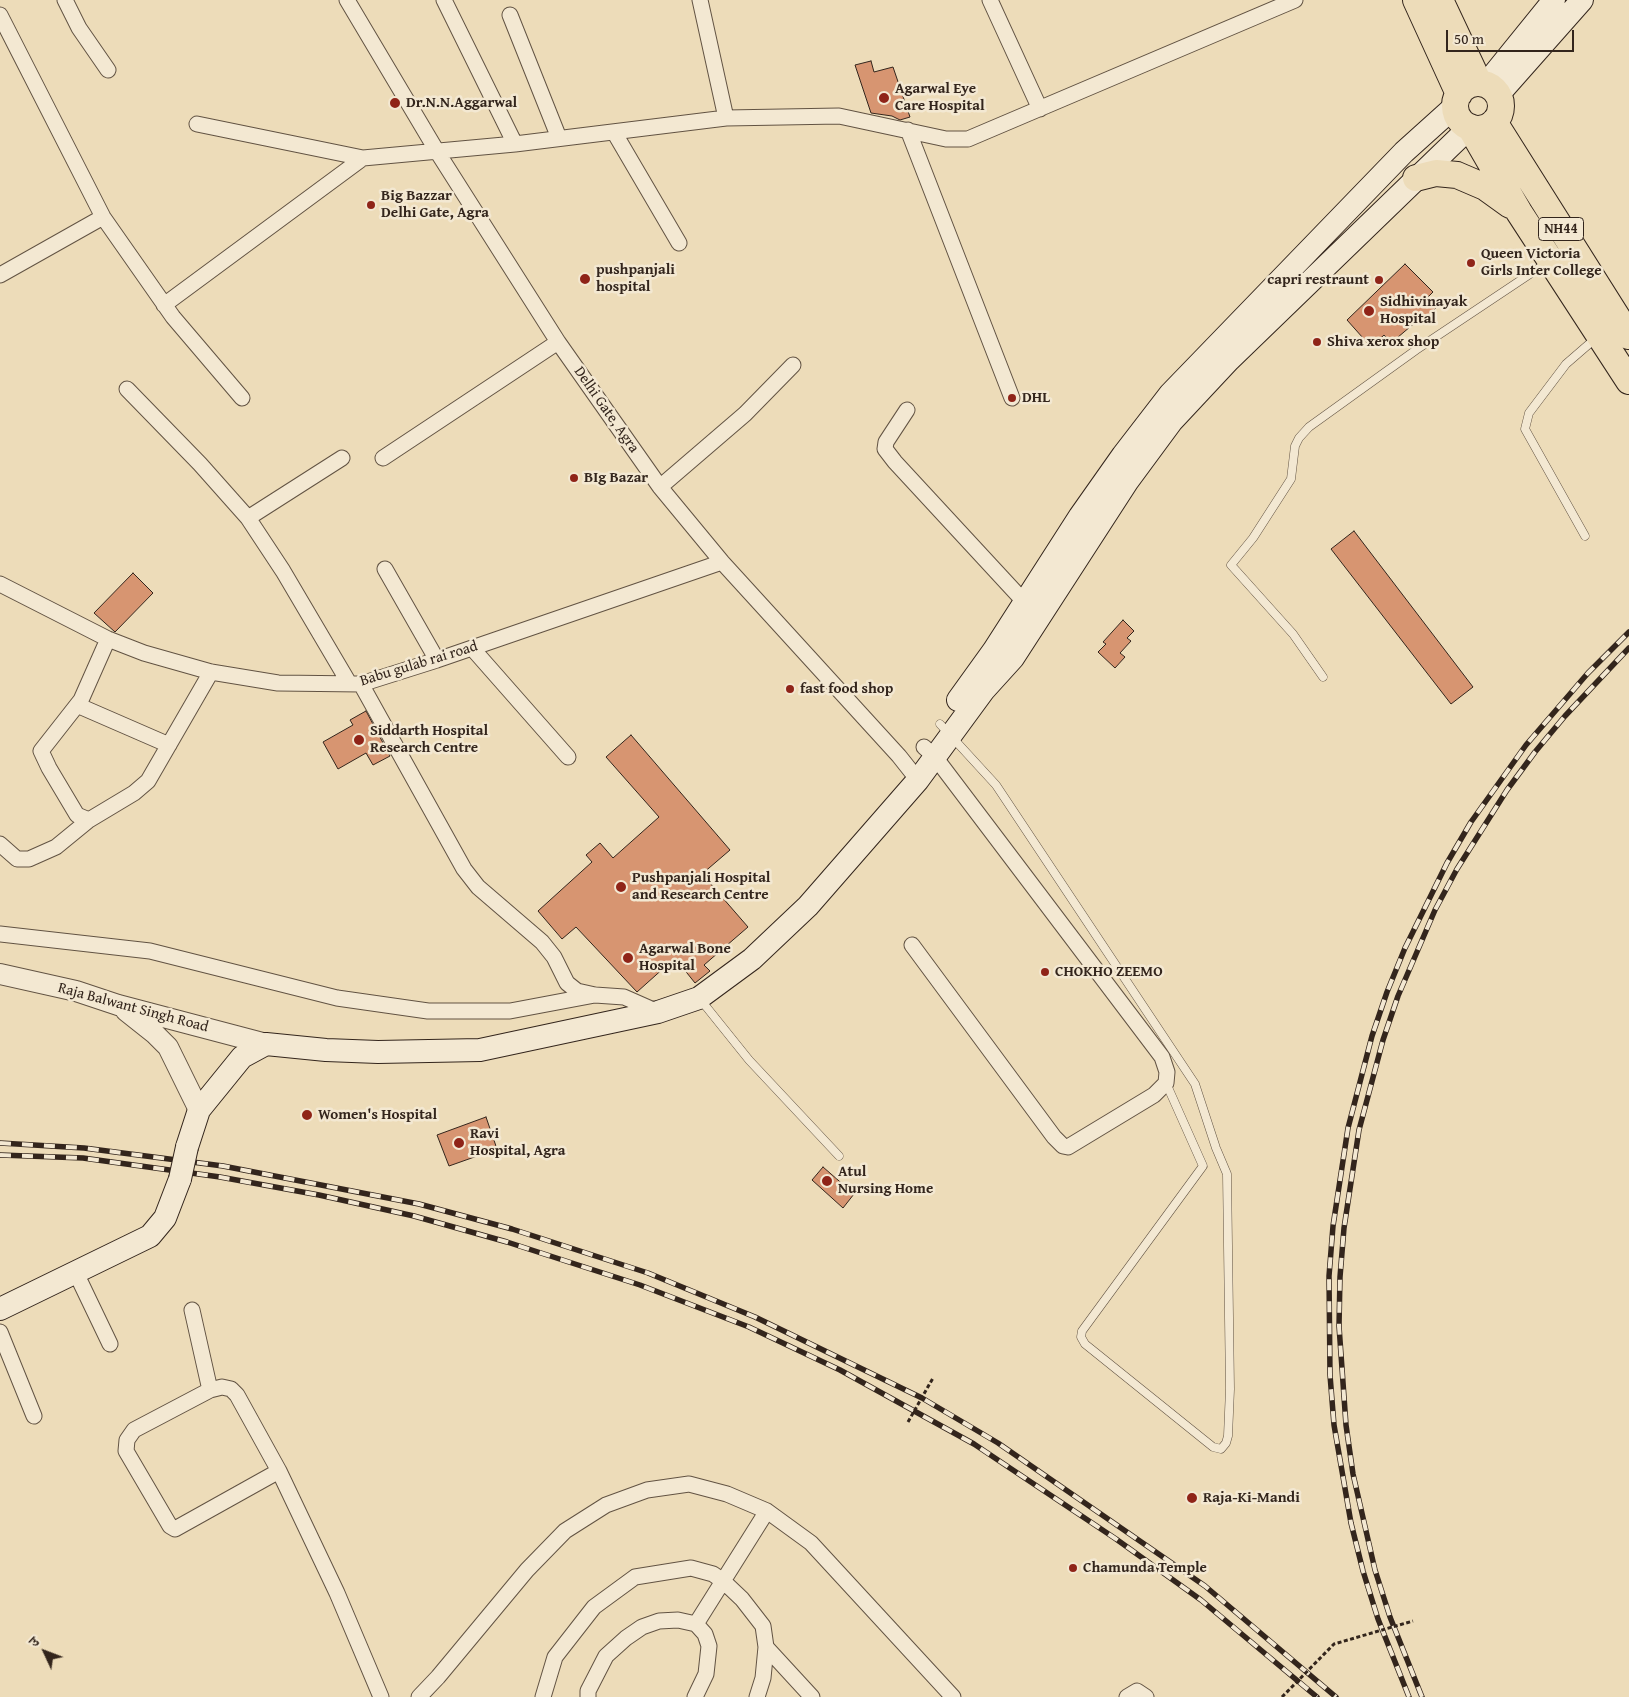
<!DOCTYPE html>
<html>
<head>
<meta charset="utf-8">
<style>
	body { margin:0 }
	#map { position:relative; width:1629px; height:1697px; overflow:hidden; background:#eddcb9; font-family:"Gentium Book Plus","Noto Serif Devanagari",serif }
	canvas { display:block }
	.north { position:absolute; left:20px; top:1627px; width:50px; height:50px; -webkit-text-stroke:4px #f3e8d2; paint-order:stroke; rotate:313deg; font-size:14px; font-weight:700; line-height:20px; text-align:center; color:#33251c }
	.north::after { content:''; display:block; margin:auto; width:18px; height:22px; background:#33251c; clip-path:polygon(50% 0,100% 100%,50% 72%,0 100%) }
	.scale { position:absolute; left:1446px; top:30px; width:128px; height:22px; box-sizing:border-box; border:2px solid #33251c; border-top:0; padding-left:6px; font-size:15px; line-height:18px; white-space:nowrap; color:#33251c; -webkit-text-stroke:4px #f3e8d2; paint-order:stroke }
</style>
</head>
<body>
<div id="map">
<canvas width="1629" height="1697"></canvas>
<div class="north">उ</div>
<div class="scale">50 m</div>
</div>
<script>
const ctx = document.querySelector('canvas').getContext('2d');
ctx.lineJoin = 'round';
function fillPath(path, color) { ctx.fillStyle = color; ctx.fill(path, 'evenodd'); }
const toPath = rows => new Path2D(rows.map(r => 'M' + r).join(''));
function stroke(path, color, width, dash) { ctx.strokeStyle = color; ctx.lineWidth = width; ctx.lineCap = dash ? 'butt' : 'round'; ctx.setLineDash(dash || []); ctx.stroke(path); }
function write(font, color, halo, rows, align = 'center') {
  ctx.font = font + ' "Gentium Book Plus",serif'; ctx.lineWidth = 5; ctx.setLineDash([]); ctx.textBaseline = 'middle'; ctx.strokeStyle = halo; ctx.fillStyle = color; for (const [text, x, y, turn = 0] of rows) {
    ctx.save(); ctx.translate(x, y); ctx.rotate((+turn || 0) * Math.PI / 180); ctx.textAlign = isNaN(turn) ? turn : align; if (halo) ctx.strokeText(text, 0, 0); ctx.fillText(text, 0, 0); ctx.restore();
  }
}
const building = toPath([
	[871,61,874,72,893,67,910,117,900,120,892,116,871,113,855,65,871,61],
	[1405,264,1433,292,1428,297,1438,306,1421,323,1417,321,1391,343,1384,335,1371,347,1347,320,1405,264],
	[1354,531,1473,687,1451,704,1331,549,1354,531],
	[133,573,153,593,115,632,94,613,133,573],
	[1123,620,1134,631,1127,638,1131,641,1120,653,1125,657,1115,668,1098,652,1106,644,1103,642,1123,620],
	[366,711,390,756,373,765,366,753,338,769,323,742,353,725,350,720,366,711],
	[631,735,730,850,702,874,748,927,704,965,710,971,695,983,675,958,637,992,576,927,562,939,538,911,592,862,586,855,600,843,613,858,659,817,606,757,631,735],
	[486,1117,497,1149,449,1166,437,1135,486,1117],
	[823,1167,854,1194,843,1208,812,1180,823,1167]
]);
fillPath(building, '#d79571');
stroke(building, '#33251c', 1);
const service = toPath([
	[1585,536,1525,429,1529,413,1566,364,1596,338],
	[1323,677,1293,634,1231,565,1253,538,1291,479,1295,446,1299,438,1309,427,1416,350,1548,262],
	[940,724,996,785,1195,1084,1216,1148,1227,1174,1230,1389,1228,1436,1226,1443,1221,1449,1213,1447,1085,1344,1081,1337,1082,1331,1203,1166,1166,1083],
	[700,999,749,1060,839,1156]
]);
const minor = toPath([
	[65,0,79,28,108,70],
	[347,0,438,153,558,342,660,487,722,562,899,756,918,780],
	[444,0,515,144],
	[700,0,726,118],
	[990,0,1040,109],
	[0,15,103,217,173,317,242,398],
	[510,15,559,138],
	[197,124,363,158,515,144,726,118,839,116,946,139,968,139,1295,0],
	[908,130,1012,398],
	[614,132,679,243],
	[0,275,103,217],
	[164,305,363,158],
	[127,389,200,464,248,518,283,571,349,683],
	[907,410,886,442,885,449,895,462,1030,608],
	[383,458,558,342],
	[660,487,745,414,793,365],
	[248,518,342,458],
	[385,569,437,660],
	[0,584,108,639,144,653,211,672,278,683,361,684,437,660,722,562],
	[108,639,81,700,41,751,49,768,77,815,89,820,134,793,148,781,211,672],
	[472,648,568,757],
	[361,684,464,869,478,887,542,942,554,957,567,983,577,991,595,995,624,997,658,1012],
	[77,705,169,745],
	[0,844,17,859,29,859,56,847,89,820],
	[0,934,150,951,337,998,428,1011,510,1011,595,995],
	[912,945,1054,1137,1063,1146,1068,1147,1154,1095,1166,1083,1167,1072,1162,1057,935,757,924,747],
	[76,1273,110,1344],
	[192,1310,210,1390],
	[0,1332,34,1416],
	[279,1471,175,1529,170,1526,126,1451,127,1440,134,1430,210,1390,222,1387,231,1389,237,1395,279,1471,337,1593,381,1697],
	[696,1624,767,1511],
	[766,1647,812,1697],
	[419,1697,438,1677,527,1570,565,1531,606,1505,647,1490,689,1484,727,1494,767,1511,811,1543,953,1697],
	[543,1697,555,1657,594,1607,635,1577,691,1568,713,1574,723,1581,742,1599,763,1626,766,1647,763,1678,757,1697],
	[588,1697,588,1691,606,1656,626,1638,642,1627,659,1621,678,1620,696,1624,705,1634,709,1646,706,1674,695,1697],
	[1127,1697,1137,1691,1146,1697]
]);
const tertiary = toPath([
	[0,974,76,991,118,1005,266,1044],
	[126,1011,155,1034,168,1047,199,1110]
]);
const secondary = toPath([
	[1486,84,1554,0],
	[1498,95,1582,0],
	[958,700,994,650,1080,516,1123,455,1170,394,1404,152,1454,107],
	[187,1147,199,1110,242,1057,266,1044,326,1050,378,1052,480,1050,658,1012,699,998,752,959,808,906,918,780,984,690,1013,658,1127,482,1172,421,1229,360,1470,127],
	[0,1309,150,1236,165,1218,180,1179]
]);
const trunk = toPath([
	[1416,0,1459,94],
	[1440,0,1479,83],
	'1455 106a23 23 0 1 1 46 0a23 23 0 1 1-46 0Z',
	[1494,122,1629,336],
	[1470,127,1519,212,1629,381],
	[1416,178,1436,173,1457,175,1485,187,1510,205]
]);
stroke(service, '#625343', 9);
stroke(minor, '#625343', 17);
stroke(tertiary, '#625343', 22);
stroke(secondary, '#33251c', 24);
stroke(trunk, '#33251c', 28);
stroke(service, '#f3e8d2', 8);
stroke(minor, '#f3e8d2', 15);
stroke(tertiary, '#f3e8d2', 20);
stroke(secondary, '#f3e8d2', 22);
stroke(trunk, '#eddcb9', 26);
const rail = toPath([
	[0,1143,84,1148,223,1166,419,1204,512,1229,648,1273,755,1317,922,1398,998,1443,1205,1586,1336,1697],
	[0,1155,83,1158,220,1177,319,1195,414,1216,507,1242,640,1285,749,1327,840,1370,974,1444,1116,1539,1201,1600,1317,1697],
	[1409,1697,1378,1619,1363,1571,1351,1523,1334,1425,1330,1375,1329,1276,1333,1226,1348,1128,1372,1036,1387,992,1405,948,1447,863,1471,822,1526,745,1588,673,1629,632],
	[1422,1697,1390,1617,1375,1570,1353,1474,1346,1425,1339,1326,1340,1277,1344,1228,1359,1130,1383,1040,1398,996,1435,910,1457,869,1507,790,1535,752,1565,716,1629,648]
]);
stroke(rail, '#33251c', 5.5);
stroke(rail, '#f3e8d2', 4, [11]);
const secondaryBridge = toPath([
	[180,1179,187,1147]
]);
stroke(secondaryBridge, '#33251c', 24, []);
stroke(toPath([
	[908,1422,933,1378],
	[1282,1697,1334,1644,1413,1621]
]), '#33251c', 3, [4, 2.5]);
stroke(secondaryBridge, '#f3e8d2', 22);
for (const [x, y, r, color] of [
	[884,98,6,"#8f2418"],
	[395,103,6,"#8f2418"],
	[371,205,5,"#8f2418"],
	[1471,263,5,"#8f2418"],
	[585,279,6,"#8f2418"],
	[1379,280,5,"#8f2418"],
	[1369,311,6,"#8f2418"],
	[1317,342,5,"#8f2418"],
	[1012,398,5,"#8f2418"],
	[574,478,5,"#8f2418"],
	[790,689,5,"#8f2418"],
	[359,740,6,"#8f2418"],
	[621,887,6,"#8f2418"],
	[628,958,6,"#8f2418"],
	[1045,972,5,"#8f2418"],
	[307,1115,6,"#8f2418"],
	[459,1143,6,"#8f2418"],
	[827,1181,6,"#8f2418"],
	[1192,1498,6,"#8f2418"],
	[1073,1568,5,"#8f2418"]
]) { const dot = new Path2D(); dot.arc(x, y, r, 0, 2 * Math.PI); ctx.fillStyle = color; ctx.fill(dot); stroke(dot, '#f3e8d2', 2); }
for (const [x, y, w] of [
	[1561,229,45]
]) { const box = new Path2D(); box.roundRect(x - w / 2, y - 11.5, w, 23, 4); ctx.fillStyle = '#f3e8d2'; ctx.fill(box); stroke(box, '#33251c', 1); }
write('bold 14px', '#33251c', null, [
	["NH44",1561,229]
]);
write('bold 15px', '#33251c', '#f3e8d2', [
	["Agarwal Eye",895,89],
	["Care Hospital",895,106],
	["Dr.N.N.Aggarwal",406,103],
	["Big Bazzar",381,196],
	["Delhi Gate, Agra",381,213],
	["Queen Victoria",1481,254],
	["Girls Inter College",1481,271],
	["pushpanjali",596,270],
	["hospital",596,287],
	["capri restraunt",1369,280,"right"],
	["Sidhivinayak",1380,302],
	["Hospital",1380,319],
	["Shiva xerox shop",1327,342],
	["DHL",1022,398],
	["BIg Bazar",584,478],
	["fast food shop",800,689],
	["Siddarth Hospital",370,731],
	["Research Centre",370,748],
	["Pushpanjali Hospital",632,878],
	["and Research Centre",632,895],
	["Agarwal Bone",639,949],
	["Hospital",639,966],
	["CHOKHO ZEEMO",1055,972],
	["Women's Hospital",318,1115],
	["Ravi",470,1134],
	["Hospital, Agra",470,1151],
	["Atul",838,1172],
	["Nursing Home",838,1189],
	["Raja-Ki-Mandi",1203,1498],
	["Chamunda Temple",1083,1568]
], 'left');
write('15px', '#33251c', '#f3e8d2', [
	["Delhi Gate, Agra",606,410,55],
	["Babu gulab rai road",419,664,-17],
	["Raja Balwant Singh Road",133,1008,15]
]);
</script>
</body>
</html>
